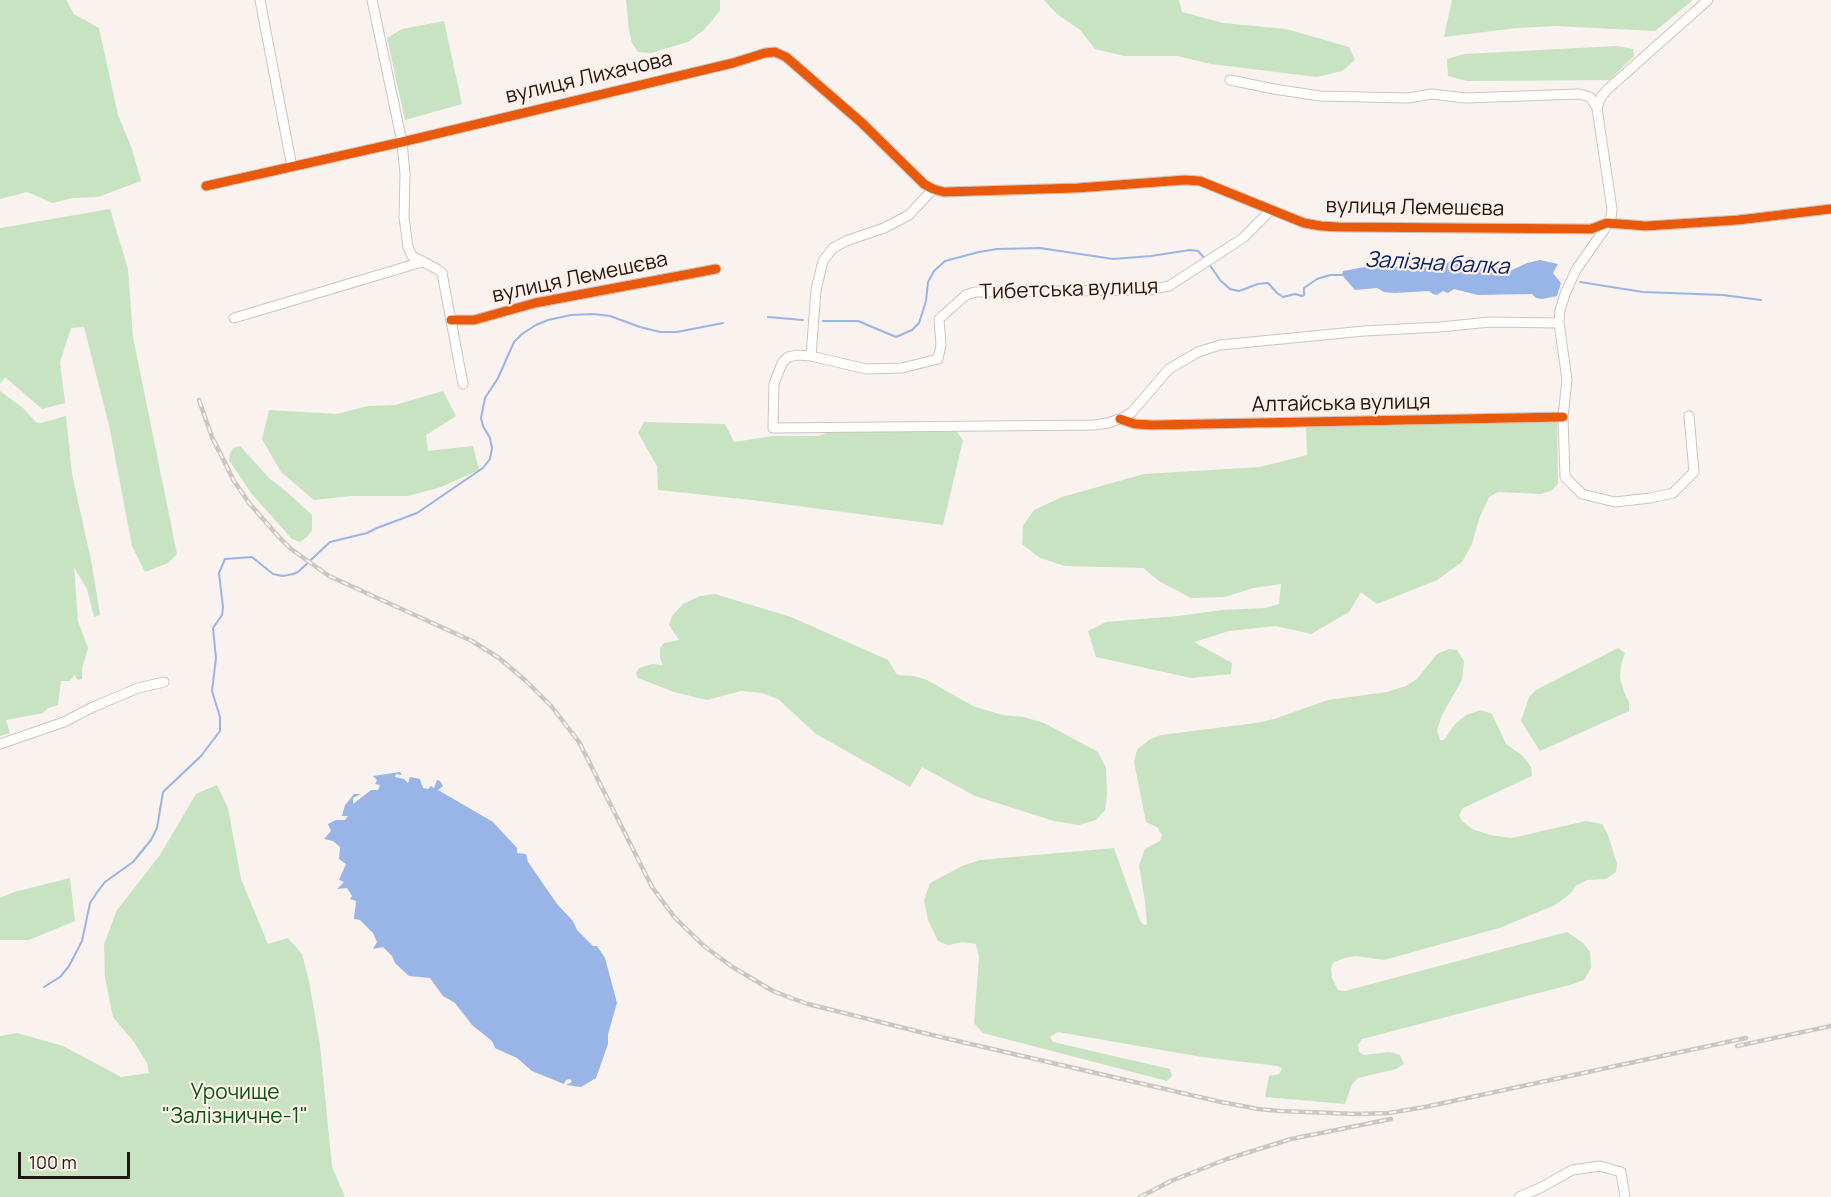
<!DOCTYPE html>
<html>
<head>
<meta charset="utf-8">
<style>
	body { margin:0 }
	#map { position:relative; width:1831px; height:1197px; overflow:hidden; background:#f9f2ee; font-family:Manrope,sans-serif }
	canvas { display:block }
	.scale { position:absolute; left:18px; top:1152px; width:112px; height:27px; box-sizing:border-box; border:3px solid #221710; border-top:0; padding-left:8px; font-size:18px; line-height:21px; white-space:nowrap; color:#221710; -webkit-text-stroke:4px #fef1e9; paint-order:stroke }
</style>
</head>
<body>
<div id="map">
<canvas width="1831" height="1197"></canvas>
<div class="scale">100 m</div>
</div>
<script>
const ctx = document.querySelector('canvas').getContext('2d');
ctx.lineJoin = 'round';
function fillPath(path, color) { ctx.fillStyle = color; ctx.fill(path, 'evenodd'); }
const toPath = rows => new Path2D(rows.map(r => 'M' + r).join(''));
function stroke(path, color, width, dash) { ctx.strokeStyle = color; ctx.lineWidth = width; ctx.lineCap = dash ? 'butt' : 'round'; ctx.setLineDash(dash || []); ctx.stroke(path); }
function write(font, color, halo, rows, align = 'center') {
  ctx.font = font + ' Manrope,sans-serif'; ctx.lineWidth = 4.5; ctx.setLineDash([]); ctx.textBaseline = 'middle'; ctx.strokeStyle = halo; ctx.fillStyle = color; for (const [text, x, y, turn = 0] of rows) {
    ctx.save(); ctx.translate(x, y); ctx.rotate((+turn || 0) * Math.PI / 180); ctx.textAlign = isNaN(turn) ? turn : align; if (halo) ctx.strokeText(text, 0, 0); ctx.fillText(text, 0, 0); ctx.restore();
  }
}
fillPath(toPath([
	[0,0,66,0,74,14,99,28,118,115,132,149,141,181,98,197,72,198,53,203,27,192,0,199],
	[626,0,720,0,720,10,714,18,705,29,688,42,651,53,638,52,632,43,629,30],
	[1044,0,1179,0,1182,12,1223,23,1286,29,1349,47,1355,60,1342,71,1317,77,1211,64,1178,56,1124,56,1095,49,1080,30,1057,14],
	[1452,0,1693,0,1655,31,1555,26,1517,28,1444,37],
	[444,21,462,104,405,120,387,38,402,29],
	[1617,46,1633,49,1634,56,1610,80,1467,81,1448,76,1447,59,1464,54],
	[110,209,128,269,133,337,177,554,168,563,145,572,132,546,109,425,84,327,71,328,60,362,65,403,42,409,5,377,0,384,0,228],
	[0,391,23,408,36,422,41,423,66,416,72,474,92,565,100,615,94,617,87,589,74,567,78,621,88,648,82,669,82,679,78,680,76,678,75,674,70,681,61,681,58,705,48,708,43,713,6,720,10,733,0,736],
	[443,391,456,416,426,435,428,451,473,446,479,470,441,487,408,496,351,496,314,500,281,472,262,439,269,410,337,414,368,406,395,405],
	[1557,420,1558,484,1551,491,1541,494,1498,492,1489,497,1479,519,1472,544,1462,562,1437,580,1377,604,1361,592,1349,612,1311,634,1276,626,1229,631,1194,642,1232,663,1231,674,1191,678,1096,657,1088,631,1106,622,1178,616,1222,610,1265,608,1279,604,1281,584,1253,588,1225,597,1191,598,1159,581,1143,568,1065,566,1040,558,1022,544,1023,526,1034,510,1062,497,1144,474,1260,467,1307,455,1306,424],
	[644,422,725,424,734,442,773,436,818,436,841,428,956,431,963,440,943,525,752,500,658,490,657,466,638,433],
	[240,446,270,479,287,492,312,515,312,530,307,537,300,542,292,539,251,493,229,460,230,453,233,448],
	[715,594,791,617,888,660,897,675,914,676,927,680,973,706,1002,715,1024,717,1044,723,1098,752,1106,768,1107,795,1105,810,1096,820,1079,825,1054,821,975,796,922,767,910,787,816,734,778,699,762,693,741,691,707,700,674,692,638,678,636,673,639,668,652,664,663,665,660,658,660,648,664,643,679,640,669,625,672,616,683,604,700,596],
	[1618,648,1625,653,1621,665,1620,678,1624,692,1629,702,1629,711,1540,751,1521,721,1529,697,1536,690],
	[1449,649,1457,650,1464,661,1462,680,1442,715,1437,730,1440,740,1444,740,1455,724,1466,715,1481,710,1492,714,1506,744,1523,756,1531,767,1532,776,1463,808,1459,815,1462,821,1472,829,1490,835,1512,838,1586,821,1602,824,1608,835,1617,864,1616,872,1606,879,1587,880,1576,886,1570,894,1555,905,1499,928,1384,960,1356,956,1344,958,1333,963,1331,969,1332,978,1338,990,1345,991,1567,932,1583,943,1590,952,1591,968,1584,980,1573,984,1362,1039,1358,1045,1359,1052,1364,1055,1390,1052,1400,1055,1404,1064,1396,1069,1358,1078,1352,1084,1345,1104,1265,1097,1269,1076,1279,1074,1282,1069,1278,1066,1202,1057,1058,1032,1050,1037,1053,1042,1170,1069,1172,1076,1167,1081,983,1033,974,1023,979,957,976,944,963,942,948,945,938,941,928,920,924,900,930,883,962,866,980,860,1114,848,1140,921,1144,925,1147,924,1145,901,1139,866,1145,849,1160,841,1162,835,1157,827,1146,822,1134,762,1137,750,1150,739,1161,735,1256,723,1274,719,1328,700,1387,692,1406,686,1417,679,1437,654],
	[217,785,228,808,241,879,268,944,288,938,302,954,309,981,320,1045,332,1167,345,1197,0,1197,0,1036,17,1033,63,1046,121,1077,149,1073,147,1063,134,1042,113,1017,105,978,104,944,117,910,160,855,196,794],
	[70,878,75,921,29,940,0,940,0,898,14,892]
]), '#c7e3c1');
fillPath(toPath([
	[1470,257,1474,258,1476,263,1512,270,1527,263,1540,260,1558,264,1553,273,1561,283,1557,296,1542,299,1536,298,1532,294,1478,295,1454,289,1448,293,1443,291,1437,295,1433,294,1429,291,1394,293,1384,292,1377,288,1355,290,1342,275,1343,271,1376,265,1395,267,1404,263,1420,267,1430,267,1459,260,1464,262,1466,258],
	[400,772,402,775,396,774,395,777,404,779,408,783,410,777,420,779,423,788,428,789,431,786,434,788,437,780,440,781,443,786,438,790,493,822,517,848,517,853,526,854,528,862,557,904,573,921,577,930,593,946,597,946,605,958,617,1003,608,1034,608,1044,596,1078,581,1087,566,1085,572,1082,570,1079,566,1080,564,1084,532,1071,517,1058,495,1048,492,1041,472,1025,455,1003,443,996,430,978,409,976,395,963,392,956,383,947,373,949,377,942,373,933,360,920,354,919,356,901,350,899,352,896,347,888,337,889,344,882,339,880,346,864,339,859,340,847,333,841,324,839,331,831,328,824,336,820,345,820,348,816,342,816,345,805,354,794,361,794,353,798,353,804,371,790,378,790,380,785,375,784,377,780,373,776]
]), '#99b5e8');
stroke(toPath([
	[1209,264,1220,280,1230,289,1239,291,1258,284,1268,283,1277,293,1283,297,1295,294,1302,296,1304,295,1304,288,1317,279,1330,275,1344,275],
	[1580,282,1643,292,1723,295,1761,300],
	[768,317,803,320],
	[823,321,858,321,896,337,912,330,919,323,926,301,928,282,934,271,945,261,979,252,997,249,1040,248,1113,259,1151,256,1190,250,1198,251,1206,260],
	[44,987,60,977,69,966,82,941,90,903,98,891,105,882,133,862,151,840,157,828,163,792,201,756,220,731,220,717,212,691,216,658,213,628,222,615,223,607,219,573,225,559,252,557,273,574,283,576,293,574,298,572,330,542,367,533,377,528,417,513,483,468,490,459,492,448,490,438,483,426,481,418,485,398,498,378,514,342,522,334,536,325,548,320,571,315,593,314,610,316,640,327,660,332,677,332,723,323]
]), '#99b5e8', 2);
const minor = toPath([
	[260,0,292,167],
	[372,0,402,142,405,174,404,217,408,247,412,256,437,269,442,273,463,384],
	[1230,80,1274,89,1320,96,1408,98,1432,94,1465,98,1579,94,1590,97,1597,108],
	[206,186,402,142,733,63,765,53,775,52,786,57,862,123,924,184,933,189,944,192,1077,188,1185,180,1200,181,1304,223,1321,226,1339,227,1591,229,1607,223,1646,226,1738,220,1831,209],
	[1271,210,1243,238,1169,286,1149,290,975,292,966,295,939,319,941,345,938,359,902,368,866,369,811,356,797,355,788,357,782,363,774,384,773,428,1094,425,1108,423,1122,418,1132,412,1169,369,1198,352,1220,345,1364,331,1440,327,1490,322,1559,323],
	[234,318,422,262],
	[451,320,474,320,535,303,716,269],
	[811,356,816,290,823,261,833,248,846,241,884,228,909,215,933,189],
	[1689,416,1694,472,1673,493,1650,498,1615,502,1582,494,1565,477,1563,417,1567,380,1559,323,1560,311,1565,294,1576,270,1604,230,1611,217,1612,209,1597,108,1601,97,1608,89,1708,0],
	[1120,419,1135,424,1152,425,1563,417],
	[0,744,64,722,93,707,138,688,164,682],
	[1519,1197,1542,1187,1572,1170,1600,1166,1621,1172,1625,1197]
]);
stroke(minor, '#cec5c0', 11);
stroke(minor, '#fefdfc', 9);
const rail = toPath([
	[199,400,212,437,234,481,249,503,278,536,291,549,329,576,472,641,499,658,526,681,552,707,579,742,652,887,675,918,704,946,731,966,773,991,791,998,808,1004,936,1036,1221,1102,1258,1109,1280,1111,1356,1114,1389,1113,1425,1107,1746,1038],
	[1737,1046,1831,1026],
	[1140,1197,1171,1181,1227,1159,1291,1139,1391,1119]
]);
stroke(rail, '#c9c7c5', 4.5);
stroke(rail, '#fef1e9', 2, [7]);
stroke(toPath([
	[206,186,402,142,733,63,765,53,775,52,786,57,862,123,924,184,933,189,944,192,1077,188,1185,180,1200,181,1304,223,1321,226,1339,227,1591,229,1607,223,1646,226,1738,220,1831,209],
	[451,320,474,320,535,303,716,269],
	[1120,419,1135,424,1152,425,1563,417]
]), '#e8590c', 9);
write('21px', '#221710', '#fef1e9', [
	["вулиця Лихачова",589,78,-13],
	["вулиця Лемешєва",1415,208,1],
	["вулиця Лемешєва",580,278,-12],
	["Тибетська вулиця",1069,290,-2],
	["Алтайська вулиця",1341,404,-1]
]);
write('21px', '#0a5512', '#fef1e9', [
	["Урочище",235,1093],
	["\"Залізничне-1\"",235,1117]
]);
write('italic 22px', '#002464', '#fef1e9', [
	["Залізна балка",1437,264,3]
]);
</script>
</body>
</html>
